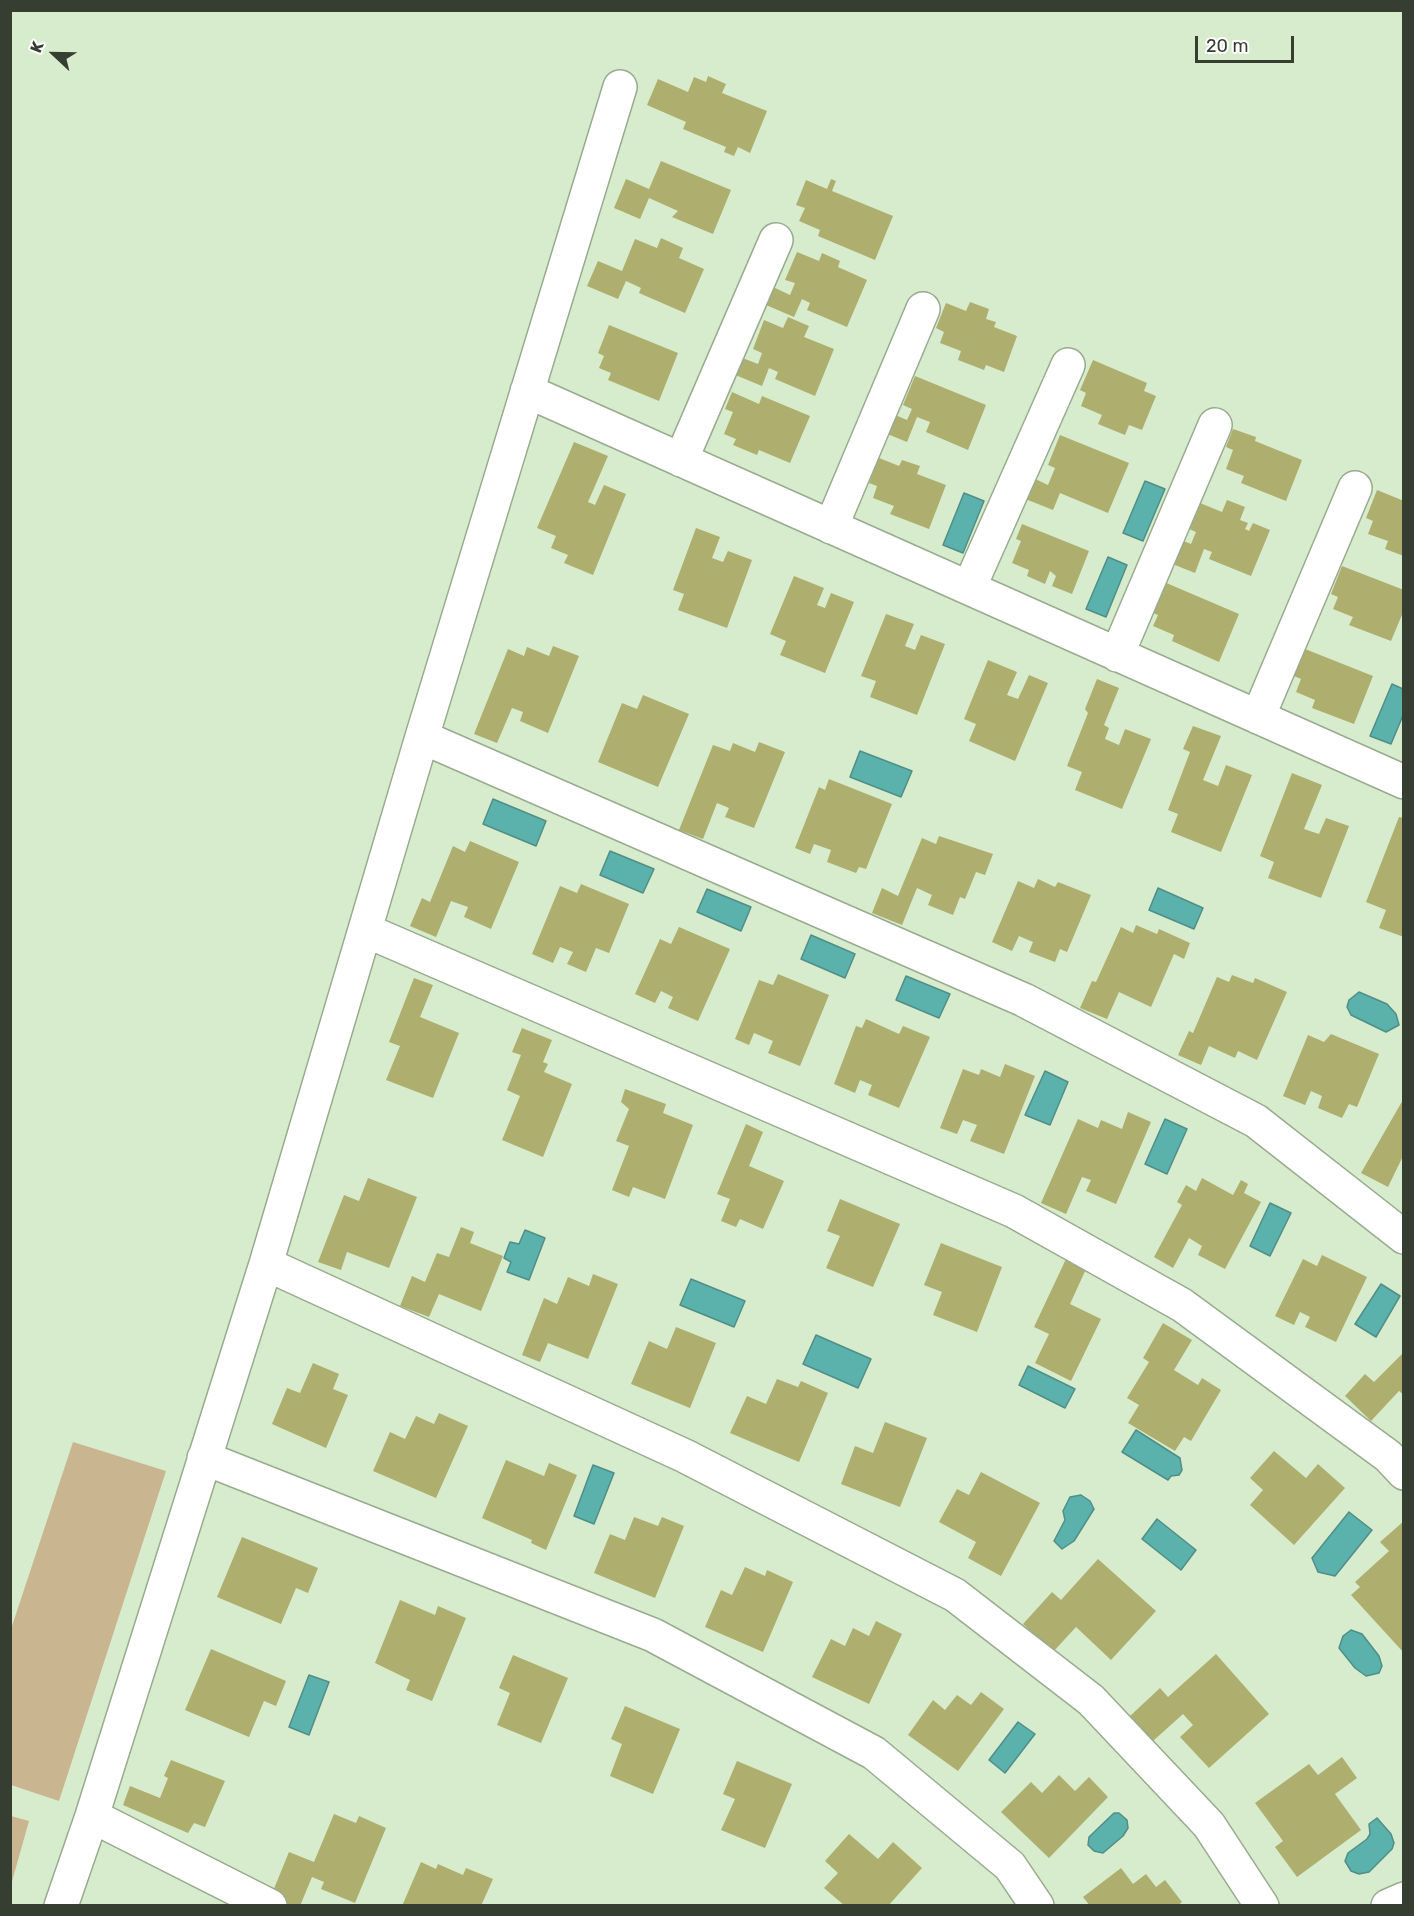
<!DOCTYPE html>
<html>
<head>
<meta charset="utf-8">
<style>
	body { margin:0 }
	#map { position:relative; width:1414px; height:1916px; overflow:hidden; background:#d7eccd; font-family:Rubik,sans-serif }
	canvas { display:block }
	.frame { position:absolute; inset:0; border:12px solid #363e32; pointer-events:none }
	.north { position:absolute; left:24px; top:24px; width:60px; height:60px; -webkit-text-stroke:4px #fff; paint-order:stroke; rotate:292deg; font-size:16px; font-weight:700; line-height:24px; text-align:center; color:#363e32 }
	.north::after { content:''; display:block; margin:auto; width:21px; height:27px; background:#363e32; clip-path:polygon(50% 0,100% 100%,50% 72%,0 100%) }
	.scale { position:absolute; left:1195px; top:36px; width:99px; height:27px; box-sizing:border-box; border:3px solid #363e32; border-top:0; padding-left:8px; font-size:18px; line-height:21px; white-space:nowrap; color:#363e32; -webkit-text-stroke:4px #fff; paint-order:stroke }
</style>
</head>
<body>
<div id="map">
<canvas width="1414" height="1916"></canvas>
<div class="frame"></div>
<div class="north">K</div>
<div class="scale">20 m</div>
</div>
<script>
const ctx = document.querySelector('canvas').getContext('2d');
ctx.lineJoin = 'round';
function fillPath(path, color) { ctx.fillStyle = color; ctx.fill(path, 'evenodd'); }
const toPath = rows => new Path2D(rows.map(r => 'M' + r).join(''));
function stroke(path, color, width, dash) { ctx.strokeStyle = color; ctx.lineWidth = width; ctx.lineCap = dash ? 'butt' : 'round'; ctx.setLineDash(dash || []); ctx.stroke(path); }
fillPath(toPath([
	[73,1442,166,1471,59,1801,11,1785,10,1632],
	[11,1816,29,1821,11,1885,10,1816]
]), '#cab591');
const water = toPath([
	[1145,481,1165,489,1143,541,1123,533,1145,481],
	[964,493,984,501,963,553,943,545,964,493],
	[1108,557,1127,565,1106,617,1086,609,1108,557],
	[1392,684,1403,689,1404,713,1391,744,1370,736,1392,684],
	[860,751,912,771,901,797,850,777,860,751],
	[493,799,546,821,536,846,483,824,493,799],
	[610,851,654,869,643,893,600,875,610,851],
	[1158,888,1203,908,1194,929,1149,910,1158,888],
	[707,889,751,907,741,931,697,912,707,889],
	[811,935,855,954,845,978,801,959,811,935],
	[906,976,950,994,939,1018,896,1000,906,976],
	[1359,992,1387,1004,1396,1014,1399,1025,1386,1032,1351,1015,1347,1007,1349,1000,1359,992],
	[1045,1071,1068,1082,1050,1125,1025,1115,1045,1071],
	[1165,1119,1187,1129,1167,1174,1145,1164,1165,1119],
	[1270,1203,1291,1213,1270,1256,1250,1246,1270,1203],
	[525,1230,545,1238,529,1280,507,1272,511,1262,504,1258,510,1242,519,1244,525,1230],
	[691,1279,745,1301,734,1327,680,1305,691,1279],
	[1381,1284,1400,1296,1376,1337,1355,1324,1381,1284],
	[816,1335,871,1359,858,1388,803,1364,816,1335],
	[1028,1366,1075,1389,1065,1408,1019,1385,1028,1366],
	[1136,1430,1180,1458,1182,1470,1179,1475,1171,1476,1168,1480,1122,1452,1136,1430],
	[593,1465,614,1473,594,1524,574,1516,593,1465],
	[1081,1495,1090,1501,1094,1509,1074,1541,1062,1549,1054,1541,1065,1520,1063,1511,1070,1497,1081,1495],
	[1349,1512,1372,1530,1335,1576,1318,1572,1312,1558,1349,1512],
	[1157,1519,1196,1550,1181,1570,1142,1539,1157,1519],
	[1351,1630,1362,1634,1379,1656,1382,1666,1379,1673,1366,1676,1355,1668,1339,1648,1343,1636,1351,1630],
	[309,1675,329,1682,309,1735,289,1727,309,1675],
	[1018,1722,1035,1734,1005,1773,989,1760,1018,1722],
	[1114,1813,1119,1813,1127,1820,1128,1828,1123,1836,1103,1853,1094,1851,1088,1845,1089,1837,1114,1813],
	[1377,1818,1391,1834,1394,1843,1392,1849,1369,1872,1359,1874,1351,1871,1345,1861,1348,1853,1367,1839,1370,1834,1369,1824,1377,1818]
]);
fillPath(water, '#5bb1ab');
stroke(water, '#508e87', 1.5);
fillPath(toPath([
	[708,76,726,84,722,93,767,111,750,153,738,147,734,156,724,152,726,147,683,129,686,122,647,105,658,79,688,92,694,77,706,82],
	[661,161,731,190,713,234,672,217,678,211,649,198,640,219,614,208,626,179,649,189],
	[831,179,836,181,832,191,893,216,875,260,818,236,820,230,799,221,805,208,796,205,806,180,827,189],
	[661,238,683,248,679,258,704,269,685,313,639,293,641,288,626,281,618,299,587,286,598,261,622,271,635,239,657,248],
	[797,252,819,261,822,253,840,261,838,267,867,280,847,327,807,310,810,303,802,299,794,317,766,305,773,287,790,295,795,283,785,280],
	[970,302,989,309,986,319,996,322,994,327,1017,336,1004,372,986,365,984,370,958,360,961,351,940,343,944,332,936,328,946,303,966,311],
	[788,317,809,326,804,337,834,349,815,396,775,379,778,372,769,368,762,386,733,374,740,357,758,364,762,353,753,349,764,320,783,328],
	[609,325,678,353,659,401,608,380,611,373,599,368,604,356,598,353],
	[1093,360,1147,383,1144,391,1156,396,1142,430,1129,425,1125,435,1098,424,1102,415,1081,406,1086,393,1080,390],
	[915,376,986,405,968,450,926,432,930,422,917,417,907,442,885,433,893,414,907,420,912,409,903,405],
	[732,392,759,404,762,396,810,416,790,463,759,450,757,455,733,445,736,439,724,434,733,412,725,409],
	[1233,429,1256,437,1255,441,1302,460,1286,501,1241,483,1244,476,1226,469,1233,450,1226,447],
	[1060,435,1129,463,1108,513,1060,493,1053,510,1023,498,1031,477,1048,485,1055,468,1048,465],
	[574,442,608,456,588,502,595,505,604,485,626,494,593,575,564,563,568,555,551,548,556,536,537,528],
	[879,458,899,466,902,460,920,466,917,474,946,485,929,529,890,514,894,506,873,498,877,486,869,483],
	[1377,490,1404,501,1404,556,1385,549,1388,541,1368,534,1373,521,1366,518],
	[1227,500,1245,507,1240,520,1248,523,1245,529,1249,531,1253,523,1270,530,1251,576,1209,559,1212,552,1204,549,1195,573,1170,563,1179,539,1191,544,1196,532,1189,529,1200,503,1222,512],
	[1022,524,1089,551,1072,594,1052,586,1056,576,1050,571,1045,584,1027,576,1029,570,1012,563,1021,541,1016,539],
	[696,528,720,537,712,558,723,562,728,551,752,560,727,628,678,610,684,594,673,590],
	[1342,566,1404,590,1404,610,1391,641,1349,625,1353,617,1333,609,1338,597,1331,594],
	[794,576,824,588,817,605,825,608,831,593,854,602,825,673,780,655,786,641,770,634],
	[1164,582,1239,614,1219,662,1172,641,1174,635,1153,626,1158,615,1151,612],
	[886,614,914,624,905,646,915,650,921,635,945,644,917,715,870,697,876,681,861,676],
	[553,646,579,656,548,733,520,721,523,712,512,708,497,743,474,734,508,649,524,656,527,647,549,656],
	[1305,649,1373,676,1354,724,1312,708,1315,700,1296,692,1301,679,1294,676],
	[988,660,1017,672,1007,695,1018,699,1029,675,1048,683,1015,761,969,741,976,724,964,719],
	[1097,679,1119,688,1104,725,1109,728,1105,739,1119,745,1125,729,1151,739,1122,809,1075,790,1082,772,1067,766,1088,713,1085,709],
	[643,695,689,714,658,787,598,762,622,703,637,709],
	[1193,726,1221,736,1203,780,1218,786,1226,765,1252,775,1221,852,1171,832,1178,814,1168,810,1190,752,1183,749],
	[759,742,785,752,754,828,725,817,729,808,717,803,703,839,679,830,713,745,730,751,733,743,755,752],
	[1292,773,1322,785,1304,829,1319,834,1326,818,1349,826,1321,898,1268,878,1274,862,1260,856],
	[829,779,892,804,866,869,859,867,856,873,827,862,831,850,814,844,810,854,795,848,819,787,825,790],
	[1399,817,1404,818,1404,937,1379,928,1386,910,1366,902],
	[939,836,993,854,985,875,976,872,965,899,960,897,953,915,928,905,932,895,917,888,902,925,872,913,882,888,898,896,922,838,936,844],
	[470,841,519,862,491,929,464,917,468,907,451,901,436,937,410,926,422,898,430,902,453,846,465,852],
	[1038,879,1055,887,1058,882,1091,895,1067,952,1060,949,1055,962,1029,952,1033,942,1019,936,1012,951,992,942,1018,881,1034,888],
	[581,884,629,904,609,953,596,948,586,972,567,964,573,952,560,947,553,963,532,954,560,886,577,893],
	[1136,925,1157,934,1159,929,1190,943,1184,959,1174,954,1151,1007,1119,992,1107,1019,1080,1008,1092,981,1096,982,1121,927,1133,933],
	[679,927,730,949,698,1021,668,1008,673,997,661,991,655,1003,635,994,660,939,671,944],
	[778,974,829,995,800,1066,768,1053,773,1041,754,1033,749,1045,735,1039,759,980,773,985],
	[1232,975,1253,983,1255,978,1287,992,1257,1060,1238,1051,1235,1058,1209,1046,1201,1065,1178,1055,1189,1031,1193,1033,1217,977,1229,982],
	[414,978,433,985,420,1017,459,1033,433,1098,386,1080,400,1046,389,1042],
	[866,1019,899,1034,903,1026,930,1037,899,1108,868,1095,872,1085,860,1080,855,1093,834,1084,856,1026,862,1028],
	[522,1028,552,1040,543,1062,548,1064,544,1072,572,1084,543,1157,502,1140,520,1096,507,1090,521,1055,512,1052],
	[1331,1034,1379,1054,1357,1107,1349,1104,1342,1118,1318,1108,1322,1096,1311,1091,1305,1105,1283,1096,1308,1035,1324,1042],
	[1005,1064,1035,1076,1004,1154,970,1141,977,1125,963,1120,957,1134,940,1128,963,1069,979,1075,981,1069,1000,1077],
	[625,1089,666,1104,663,1113,693,1125,665,1199,633,1187,629,1197,612,1190,629,1146,616,1141,629,1109,621,1102],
	[1404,1098,1404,1154,1388,1187,1361,1173],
	[1128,1112,1151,1122,1116,1204,1086,1191,1091,1180,1082,1177,1066,1214,1041,1203,1078,1119,1098,1128,1101,1120,1122,1129],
	[746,1124,763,1132,749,1166,784,1181,763,1229,740,1219,736,1227,721,1221,730,1199,717,1194],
	[368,1178,417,1197,389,1268,347,1252,341,1270,318,1262,344,1195,359,1201],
	[1202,1178,1233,1195,1241,1180,1248,1184,1244,1193,1261,1202,1225,1269,1198,1255,1202,1246,1189,1238,1173,1268,1154,1257,1182,1205,1177,1202,1186,1185,1196,1191],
	[840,1199,900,1224,873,1287,826,1268,840,1236,827,1231],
	[461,1227,474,1232,470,1243,503,1256,481,1311,439,1294,429,1317,400,1306,412,1276,425,1282,437,1253,449,1257],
	[941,1243,1002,1267,977,1332,933,1315,942,1292,924,1285],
	[1322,1255,1367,1277,1336,1342,1305,1327,1310,1317,1300,1312,1294,1325,1275,1316,1303,1259,1317,1266],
	[1066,1259,1086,1269,1070,1304,1101,1319,1071,1381,1035,1363,1049,1334,1034,1327],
	[593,1274,618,1284,588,1359,548,1343,540,1362,522,1355,544,1298,557,1304,568,1277,589,1286],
	[1163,1323,1192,1340,1174,1370,1198,1385,1202,1378,1221,1390,1191,1441,1184,1437,1175,1451,1128,1423,1139,1405,1127,1398,1149,1362,1143,1358],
	[676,1327,716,1343,690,1408,631,1384,649,1341,667,1349],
	[1404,1352,1404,1395,1399,1391,1371,1421,1345,1396,1365,1374,1374,1382],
	[313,1363,339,1374,333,1389,348,1395,326,1448,272,1424,287,1388,300,1393],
	[777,1379,798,1387,801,1381,828,1393,799,1462,730,1433,747,1396,766,1404],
	[439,1413,468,1426,436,1498,373,1471,390,1432,405,1439,416,1416,434,1424],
	[885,1422,927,1438,900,1507,841,1484,855,1446,873,1453],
	[1274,1451,1306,1478,1318,1464,1345,1488,1294,1545,1250,1505,1263,1490,1250,1478],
	[506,1460,544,1476,549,1463,577,1475,546,1550,531,1543,532,1540,482,1518],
	[981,1472,1040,1503,1001,1576,968,1558,976,1542,939,1522,957,1489,969,1495],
	[634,1517,658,1526,662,1517,684,1526,655,1598,594,1573,610,1534,625,1540],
	[1404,1521,1404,1653,1351,1595,1360,1587,1355,1582,1389,1551,1380,1542],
	[242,1537,318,1568,308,1593,296,1588,281,1624,217,1597],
	[1098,1559,1156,1611,1111,1660,1076,1627,1053,1652,1023,1624,1052,1592,1061,1600],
	[745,1567,765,1576,767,1570,793,1582,763,1652,705,1627,721,1590,732,1595],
	[400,1600,435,1615,438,1606,466,1618,432,1701,406,1690,410,1680,375,1663],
	[876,1621,902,1634,869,1704,812,1677,831,1639,845,1646,853,1628,869,1636],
	[211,1649,286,1681,276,1706,264,1701,249,1737,185,1710],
	[1216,1654,1269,1714,1209,1768,1180,1737,1193,1725,1183,1714,1153,1741,1130,1716,1160,1688,1168,1697],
	[513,1655,568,1678,541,1743,497,1725,510,1693,499,1688],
	[981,1692,1004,1709,958,1771,908,1735,933,1700,945,1710,957,1695,971,1705],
	[625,1706,680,1729,653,1794,610,1776,622,1744,611,1739],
	[1342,1757,1357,1778,1335,1794,1361,1830,1297,1877,1275,1847,1283,1841,1255,1803,1309,1764,1318,1775],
	[171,1760,225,1781,205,1827,194,1823,188,1833,123,1805,130,1786,160,1798,168,1778,164,1776],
	[737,1761,792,1784,765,1848,721,1830,735,1799,723,1794],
	[1059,1775,1075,1791,1089,1777,1108,1797,1049,1858,1001,1812,1031,1782,1042,1793],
	[334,1814,356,1823,359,1816,386,1828,355,1903,321,1889,324,1882,312,1877,300,1906,292,1906,271,1896,289,1852,314,1862],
	[849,1834,878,1859,893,1842,922,1868,888,1906,845,1906,824,1888,838,1873,825,1861],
	[421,1862,436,1869,438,1864,463,1875,466,1868,493,1879,481,1906,402,1906],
	[1121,1868,1133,1884,1146,1874,1156,1887,1165,1880,1182,1902,1177,1906,1090,1906,1083,1897]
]), '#aeae6e');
const minor = toPath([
	[527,391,1404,782],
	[681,460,776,240],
	[831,527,923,309],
	[969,588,1068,365],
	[1117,655,1215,425],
	[1258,717,1355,488],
	[422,737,1024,1000,1256,1121,1404,1237],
	[367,931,1014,1211,1182,1305,1388,1456,1404,1473],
	[266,1264,685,1456,955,1595,1091,1700,1209,1825,1262,1906],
	[204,1458,653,1635,874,1753,1010,1866,1037,1906],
	[92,1816,270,1906],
	[61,1906,92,1816,266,1264,422,737,620,87],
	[1388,1906,1404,1899]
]);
stroke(minor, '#98ab8e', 36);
stroke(minor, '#fff', 33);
</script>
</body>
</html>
